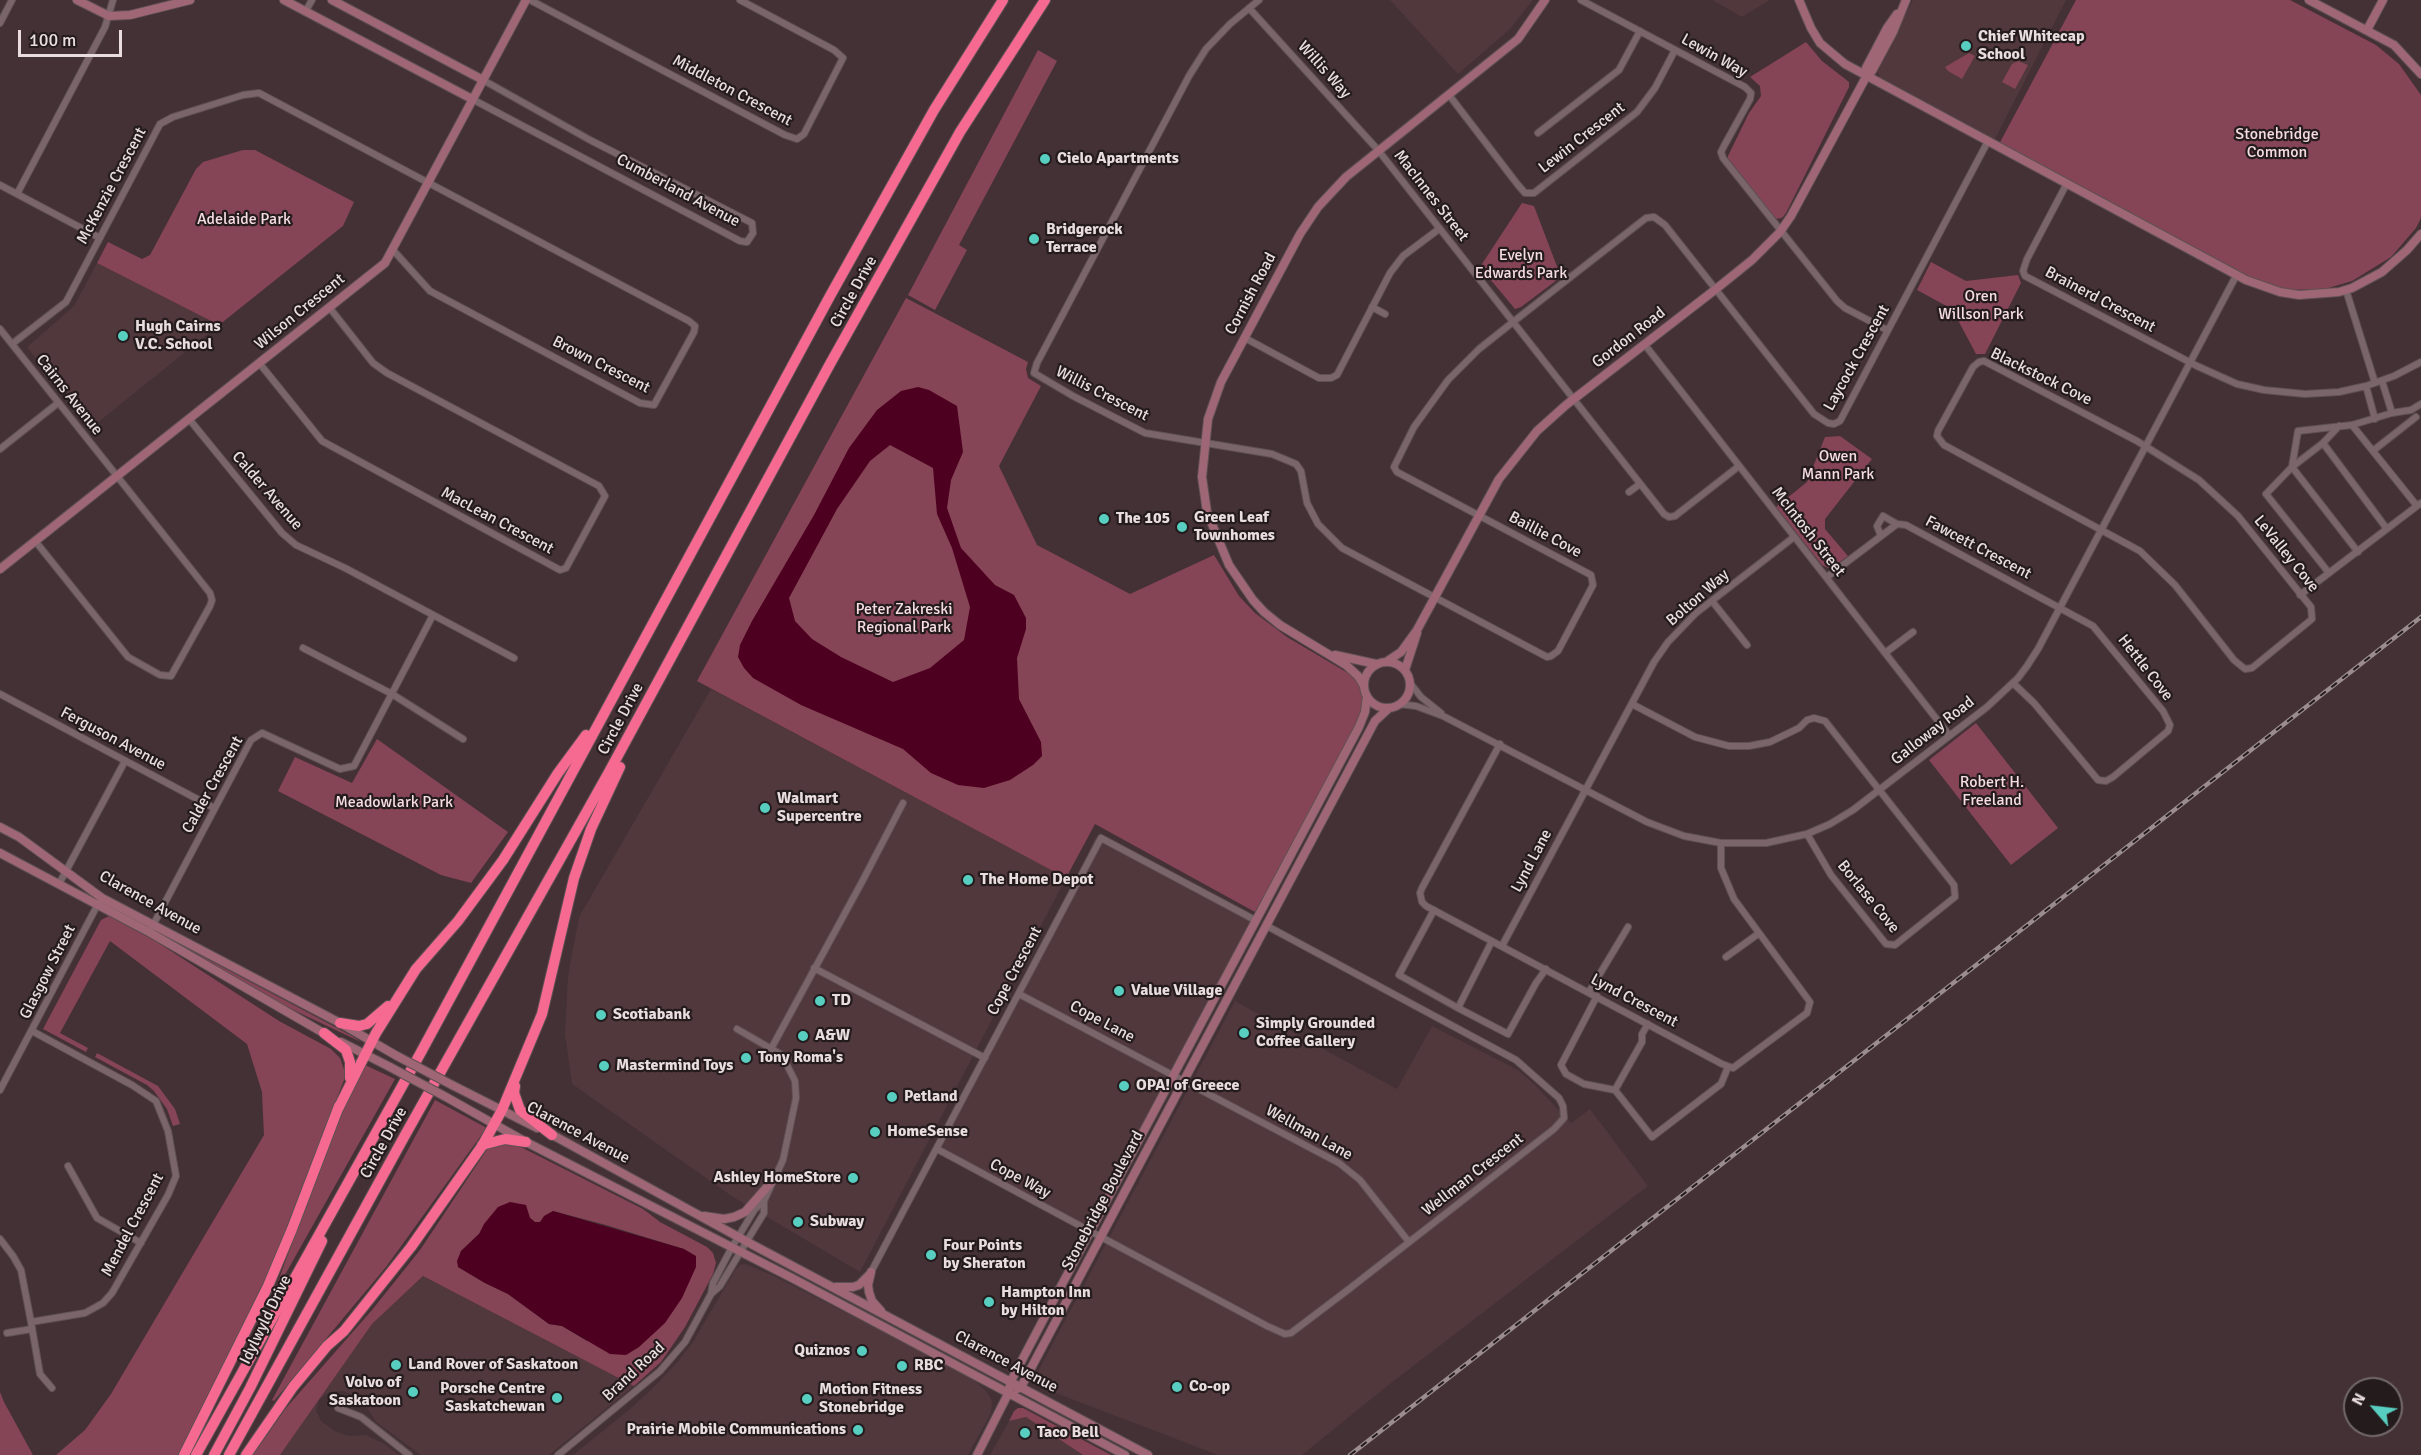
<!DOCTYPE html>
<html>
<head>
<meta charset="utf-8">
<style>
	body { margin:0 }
	#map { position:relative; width:2421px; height:1455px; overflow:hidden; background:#433135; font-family:Signika,sans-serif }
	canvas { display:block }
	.north { position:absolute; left:2343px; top:1377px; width:60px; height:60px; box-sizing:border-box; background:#241b1d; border:2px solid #73696b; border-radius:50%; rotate:298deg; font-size:16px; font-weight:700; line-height:24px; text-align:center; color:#e9dddf }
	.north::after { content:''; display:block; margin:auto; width:21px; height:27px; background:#58cec0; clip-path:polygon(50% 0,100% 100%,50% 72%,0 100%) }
	.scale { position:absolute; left:18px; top:30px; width:104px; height:27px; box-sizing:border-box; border:3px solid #e9dddf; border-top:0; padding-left:8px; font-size:18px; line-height:21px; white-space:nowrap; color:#e9dddf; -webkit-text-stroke:4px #241b1d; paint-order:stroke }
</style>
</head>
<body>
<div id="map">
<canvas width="2421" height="1455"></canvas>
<div class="north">N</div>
<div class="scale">100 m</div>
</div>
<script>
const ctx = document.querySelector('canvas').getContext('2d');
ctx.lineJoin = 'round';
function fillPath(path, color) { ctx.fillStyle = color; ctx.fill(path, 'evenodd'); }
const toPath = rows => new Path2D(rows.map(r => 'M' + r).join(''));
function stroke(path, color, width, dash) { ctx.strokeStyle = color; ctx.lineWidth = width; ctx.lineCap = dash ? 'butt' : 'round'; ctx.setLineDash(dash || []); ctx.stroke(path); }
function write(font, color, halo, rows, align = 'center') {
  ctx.font = font + ' Signika,sans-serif'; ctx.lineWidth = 4.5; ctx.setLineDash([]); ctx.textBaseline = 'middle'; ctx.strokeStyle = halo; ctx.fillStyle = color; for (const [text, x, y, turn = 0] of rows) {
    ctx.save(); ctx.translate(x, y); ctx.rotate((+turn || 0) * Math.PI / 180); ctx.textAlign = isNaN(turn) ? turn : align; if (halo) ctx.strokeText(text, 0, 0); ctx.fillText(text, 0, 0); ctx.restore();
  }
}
fillPath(toPath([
	[1390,0,1533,0,1509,30,1458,74],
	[1712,0,1770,0,1742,17],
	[1913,0,2066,0,1995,139,1880,77,1877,71],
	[97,263,219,325,91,428,27,347,74,306],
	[711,689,1066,878,860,1272,733,1197,572,1084,565,1034,568,976,579,917],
	[1096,836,1255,920,1090,1232,937,1149,1056,925],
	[1235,1001,1397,1089,1432,1026,1518,1070,1535,1085,1571,1123,1590,1109,1648,1186,1386,1387,1302,1455,1218,1455,1040,1387,1036,1375],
	[745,1264,774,1276,915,1348,974,1380,987,1392,992,1401,991,1413,968,1455,573,1455,630,1409,657,1384,679,1360,693,1342,735,1270,740,1265],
	[423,1276,634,1386,549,1455,421,1455,376,1422,364,1403,357,1397,343,1391,329,1392,319,1400,316,1410,321,1421,335,1431,349,1436,366,1435,383,1443,399,1455,280,1455,372,1324],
	[1026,1417,1083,1455,990,1455,1009,1421]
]), '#51383d');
fillPath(toPath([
	[2076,0,2290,0,2376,45,2399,64,2421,95,2421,218,2416,228,2391,257,2352,281,2325,289,2287,290,2243,276,1998,146],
	[1806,42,1822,61,1849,82,1849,87,1786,213,1782,218,1775,219,1728,160,1728,156,1749,113,1761,96,1760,86,1750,77],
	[1038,50,1057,61,959,245,967,250,935,310,908,295],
	[1969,53,1975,56,1962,79,1948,71,1945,67],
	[2018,61,2028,65,2015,89,2002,82,2012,64],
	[243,150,255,150,354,202,343,226,219,325,97,263,108,242,142,259,150,255,196,169,203,162],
	[1522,203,1534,206,1561,277,1521,307,1515,309,1480,267],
	[1931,262,1966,281,2018,275,2021,283,1985,354,1976,354,1952,309,1917,290],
	[906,298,1028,362,1026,369,1028,378,1041,386,999,466,1037,545,1130,594,1214,555,1239,596,1255,613,1287,637,1353,676,1359,683,1363,692,1365,712,1360,725,1255,912,1095,824,1066,878,697,681],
	[1840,436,1872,459,1825,519,1825,529,1848,556,1833,567,1828,568,1822,565,1776,507,1807,482,1825,437],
	[1976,723,2058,828,2011,865,1929,760],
	[377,739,508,832,471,883,441,875,278,791,295,757,352,783],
	[109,916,157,942,279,1021,331,1049,340,1058,346,1075,271,1267,179,1455,56,1455,85,1430,111,1394,264,1135,262,1092,247,1044,110,941,60,1033,88,1048,86,1052,43,1029,101,920],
	[179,944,352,1036,361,1042,268,998],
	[97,1053,158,1086,175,1109,180,1124,173,1126,167,1109,154,1091,147,1085,95,1057],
	[365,1065,395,1079,272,1298,337,1119],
	[435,1100,485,1127,485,1130,386,1267,274,1401,272,1400],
	[500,1143,515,1144,643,1209,660,1222,707,1247,713,1253,716,1263,713,1274,685,1327,661,1362,634,1386,423,1276,372,1324,280,1455,253,1455,286,1408,372,1310,420,1250,488,1148],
	[553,1211,606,1225,684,1249,587,1341,562,1326,549,1324,508,1294,485,1283,458,1267,461,1251,479,1234,530,1218,535,1222,540,1222],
	[0,1392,4,1402,33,1455,0,1455],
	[1018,1408,1023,1408,1111,1455,1083,1455,1026,1417,1009,1421,1014,1411]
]), '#864556');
fillPath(toPath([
	[918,387,929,390,957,406,963,452,951,480,947,508,961,548,995,585,1014,595,1026,618,1026,629,1017,658,1019,699,1041,742,1042,756,1033,765,1010,780,984,788,958,785,931,773,903,749,801,705,753,678,744,668,738,657,740,645,752,621,814,515,849,448,877,410,901,391],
	[890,445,933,468,937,514,952,548,970,607,964,640,930,668,893,682,841,657,812,639,795,621,789,598,837,509,870,461],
	[510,1202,526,1205,530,1218,535,1222,540,1222,544,1216,553,1211,684,1249,696,1256,696,1267,682,1298,665,1323,639,1347,626,1355,610,1354,562,1326,549,1324,508,1294,485,1283,458,1267,457,1261,461,1251,479,1234,484,1224,498,1207]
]), '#4e0020');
const street = toPath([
	[530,0,785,135,797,139,804,134,843,58,834,50,740,0],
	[1259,0,1230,24,1206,49,1189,76,1037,363,1034,373,1073,396,1145,433,1272,454,1296,464,1301,471,1307,503,1318,524,1342,548,1547,657,1551,656,1558,651,1593,585,1591,575,1397,472,1394,467,1414,427,1448,380,1479,349,1513,322,1646,218,1654,217,1665,225,1814,414,1828,423,1834,424,1840,421,1987,143],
	[1581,0,1745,87,1751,93,1750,99,1724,146,1721,152,1723,158,1837,301,1845,308,1887,330],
	[1249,8,1378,150,1664,514,1669,517,1675,516,1739,466],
	[305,12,312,0],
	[0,23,12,0],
	[1449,95,1518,185,1525,193,1534,193,1637,112,1655,88,1675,50],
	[472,99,740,241,747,242,753,233,752,223,590,140,483,80],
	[1538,133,1619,70,1640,31],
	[0,185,100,238],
	[2066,185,2027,259,2023,271,2025,276,2197,366,2237,384,2264,390,2305,394,2339,392,2366,386,2394,376,2421,362],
	[17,194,105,27,113,0],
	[2346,290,2375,383],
	[1372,307,1385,314],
	[0,329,210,593,212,600,210,606,171,676,160,675,128,657,36,542],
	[1245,338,1319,378,1331,378,1337,375,1390,273,1403,256,1439,229],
	[12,344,66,302,160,124,173,117,243,95,259,93,689,321,695,326,694,332,654,405,640,403,430,291,393,250],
	[1645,345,1949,735],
	[1984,361,2137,441,2199,480,2238,516,2311,607,2312,619,2252,668,2245,669,2234,660,2175,585,2140,551,1944,445,1937,436,1938,431,1973,367,1979,362,1984,361],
	[260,364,322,441,560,570,566,568,605,496,599,486,387,373,373,363,329,307],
	[2382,381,2392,413],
	[2366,386,2375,419],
	[189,419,282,533,296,545,345,568,514,658],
	[2352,425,2417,506],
	[2339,426,2323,443,2292,467,2358,552],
	[2323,443,2387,529],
	[0,449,58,403],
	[2374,450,2416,417],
	[1629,492,1640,484],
	[1881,536,1877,526,1883,516,1897,524],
	[2329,573,2266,494,2292,467,2298,431,2352,425,2392,413,2411,410,2421,404],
	[1827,577,1897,524,1906,525,2093,626,2163,711,2170,725,2168,731,2113,777,2106,781,2098,780,2034,703,2013,683],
	[2300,595,2421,503],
	[1712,601,1747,645],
	[303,648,392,694,463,739],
	[1885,653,1913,632],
	[1410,683,1421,697,1441,713],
	[0,694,214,808],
	[1399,704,1416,706,1443,716,1647,822,1684,836,1721,843,1766,843,1807,834,1830,824,1853,810,1987,707,2018,678,2027,666,2038,649,2236,276],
	[1632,704,1695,737,1729,746,1749,746,1770,742,1799,728,1807,720,1814,718,1825,721,1954,885,1955,897,1895,945,1886,944,1831,875,1807,834],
	[1500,744,1422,888,1420,893,1422,902,1426,906,1722,1064,1733,1068,1807,1013,1810,1002,1734,899,1721,868,1721,843],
	[59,884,125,761],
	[1434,910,1399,975,1458,1008,1492,941],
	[152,927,251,740,262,733,340,769,354,766,433,615],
	[1502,946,1654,662,1668,642,1696,613,1794,537],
	[1726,957,1758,934],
	[814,968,985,1058],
	[1589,992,1628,927],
	[1019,994,1339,1163,1360,1180,1409,1242],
	[1597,996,1561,1065,1566,1074,1584,1084,1615,1090,1642,1042,1642,1034,1648,1024],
	[1458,1008,1508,1034,1536,983,1546,969],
	[772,1047,863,880,903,803],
	[0,1090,99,902],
	[1615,1090,1652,1137,1721,1084,1728,1067],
	[937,1149,1267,1326,1285,1334,1291,1333,1349,1289,1554,1129,1564,1118,1563,1106,1559,1098,1516,1060,1267,926],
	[68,1166,97,1218,141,1243],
	[0,1239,13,1256,21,1270,31,1322,85,1313,103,1303,112,1293,168,1195,176,1176,168,1131,156,1101,132,1085,32,1031],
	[871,1272,1101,838,1255,920],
	[711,1294,713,1283,732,1247,755,1209,764,1201,783,1160,796,1098,795,1081,782,1055,737,1029],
	[31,1322,40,1374,52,1388],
	[7,1333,32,1329],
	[338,1408,361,1417,409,1455],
	[558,1455,660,1371,685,1342,711,1294,720,1286,753,1231,764,1213,764,1201]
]);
const secondary = toPath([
	[77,0,109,16,130,15,190,0],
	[284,0,472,99],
	[332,0,483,80],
	[1799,0,1811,28,1820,43,1845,64,2246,280,2280,292,2299,295,2339,292,2352,288,2382,272,2407,250,2421,234],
	[2309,0,2394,45,2421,74],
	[2367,30,2383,0],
	[1866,77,1866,68,1887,28,1897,14],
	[0,569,385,263,526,0],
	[1335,655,1376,664],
	[1386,662,1401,652,1417,630,1499,479,1537,431,1566,405,1716,289,1752,260,1780,232,1791,216,1866,77,1872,71,1893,32,1906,0],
	'1364 685a23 23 0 1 1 46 0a23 23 0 1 1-46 0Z',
	[1405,670,1417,633],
	[1364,686,1358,676,1346,665,1280,625,1264,612,1253,600,1229,565,1207,512,1202,477,1208,419,1221,382,1300,234,1318,207,1346,177,1518,39,1545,0],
	[0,827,19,837,102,898,340,1023,397,1056],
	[0,853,149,932,327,1035],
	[341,1042,390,1067],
	[452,1085,537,1128],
	[446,1097,526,1142,792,1278,1125,1455],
	[549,1133,753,1245,1148,1455],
	[704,1216,724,1219,734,1217,745,1212,774,1179],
	[871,1272,868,1285,869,1292,872,1301,881,1311],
	[836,1287,853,1287,859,1285,869,1275],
	[1017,1389,1021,1387,1375,721,1389,708],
	[977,1455,1008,1394,1011,1381,1051,1305,1359,727,1365,712,1367,696]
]);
const highway = toPath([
	[340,1023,359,1026,367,1024,388,1006],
	[324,1033,346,1050,350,1062,350,1078],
	[515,1086,514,1093,520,1110,552,1135],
	[337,1111,376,1033,416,969,458,921,503,860,558,773,586,735],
	[482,1145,505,1139,526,1142],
	[184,1455,268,1286,292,1229,339,1106],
	[196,1455,420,1054,830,296,934,110,1003,0],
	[214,1455,250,1388,322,1241],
	[229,1455,404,1137,609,772,830,364,960,132,1045,0],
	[246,1455,293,1387,327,1346,344,1331,411,1247,482,1146,502,1110,542,1014,574,878,591,829,620,767]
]);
stroke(street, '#5f5053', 8);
stroke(secondary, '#5f5053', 10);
stroke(highway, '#5f5053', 12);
stroke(street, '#7a666a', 6);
stroke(secondary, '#9f6776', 8);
stroke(highway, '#f66a92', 10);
const rail = toPath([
	[1350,1455,2421,617]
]);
stroke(rail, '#9b8c8f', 4.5);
stroke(rail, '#241b1d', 2, [7]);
const secondaryBridge = toPath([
	[397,1056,452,1085],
	[390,1067,446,1097]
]);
stroke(secondaryBridge, '#5f5053', 10, []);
stroke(secondaryBridge, '#9f6776', 8);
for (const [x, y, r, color] of [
	[1966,46,6,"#58cec0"],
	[1045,159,6,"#58cec0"],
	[1034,239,6,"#58cec0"],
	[123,336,6,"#58cec0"],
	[1104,519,6,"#58cec0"],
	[1182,527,6,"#58cec0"],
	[765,808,6,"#58cec0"],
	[968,880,6,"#58cec0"],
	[1119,991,6,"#58cec0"],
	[820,1001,6,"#58cec0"],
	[601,1015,6,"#58cec0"],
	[1244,1033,6,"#58cec0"],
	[803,1036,6,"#58cec0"],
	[746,1058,6,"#58cec0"],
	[604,1066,6,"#58cec0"],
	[1124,1086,6,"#58cec0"],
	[892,1097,6,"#58cec0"],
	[875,1132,6,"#58cec0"],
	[853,1178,6,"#58cec0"],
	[798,1222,6,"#58cec0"],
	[931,1255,6,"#58cec0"],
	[989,1302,6,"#58cec0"],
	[862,1351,6,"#58cec0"],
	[396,1365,6,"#58cec0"],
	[902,1366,6,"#58cec0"],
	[1177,1387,6,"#58cec0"],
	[413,1392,6,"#58cec0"],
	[557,1398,6,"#58cec0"],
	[807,1399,6,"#58cec0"],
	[858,1430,6,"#58cec0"],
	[1025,1433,6,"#58cec0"]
]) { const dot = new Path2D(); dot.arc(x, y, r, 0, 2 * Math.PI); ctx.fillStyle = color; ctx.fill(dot); stroke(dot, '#241b1d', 2); }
write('bold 16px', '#e9dddf', '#241b1d', [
	["Chief Whitecap",1978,37],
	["School",1978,55],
	["Cielo Apartments",1057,159],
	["Bridgerock",1046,230],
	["Terrace",1046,248],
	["Hugh Cairns",135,327],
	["V.C. School",135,345],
	["Green Leaf",1194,518],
	["Townhomes",1194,536],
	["The 105",1116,519],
	["Walmart",777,799],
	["Supercentre",777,817],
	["The Home Depot",980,880],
	["Value Village",1131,991],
	["TD",832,1001],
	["Scotiabank",613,1015],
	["Simply Grounded",1256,1024],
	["Coffee Gallery",1256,1042],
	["A&W",815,1036],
	["Tony Roma's",758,1058],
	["Mastermind Toys",616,1066],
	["OPA! of Greece",1136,1086],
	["Petland",904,1097],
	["HomeSense",887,1132],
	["Ashley HomeStore",841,1178,"right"],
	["Subway",810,1222],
	["Four Points",943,1246],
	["by Sheraton",943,1264],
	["Hampton Inn",1001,1293],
	["by Hilton",1001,1311],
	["Quiznos",850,1351,"right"],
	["Land Rover of Saskatoon",408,1365],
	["RBC",914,1366],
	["Volvo of",401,1383,"right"],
	["Saskatoon",401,1401,"right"],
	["Co-op",1189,1387],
	["Porsche Centre",545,1389,"right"],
	["Saskatchewan",545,1407,"right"],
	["Motion Fitness",819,1390],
	["Stonebridge",819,1408],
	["Prairie Mobile Communications",846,1430,"right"],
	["Taco Bell",1037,1433]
], 'left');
write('16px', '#e9dddf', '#241b1d', [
	["Lewin Way",1714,56,29],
	["Willis Way",1324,70,48],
	["Middleton Crescent",732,91,28],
	["Lewin Crescent",1582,138,-38],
	["McKenzie Crescent",112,186,-62],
	["Cumberland Avenue",678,191,28],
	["MacInnes Street",1431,196,52],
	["Circle Drive",854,292,-61],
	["Cornish Road",1251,294,-62],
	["Brainerd Crescent",2100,300,28],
	["Wilson Crescent",300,312,-39],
	["Gordon Road",1629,338,-38],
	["Laycock Crescent",1857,358,-61],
	["Brown Crescent",601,365,27],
	["Blackstock Cove",2041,377,26],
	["Willis Crescent",1102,394,27],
	["Cairns Avenue",69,395,52],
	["Calder Avenue",267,491,49],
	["MacLean Crescent",497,521,28],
	["McIntosh Street",1808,532,52],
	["Baillie Cove",1545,535,28],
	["Fawcett Crescent",1978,548,28],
	["LeValley Cove",2286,554,51],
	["Bolton Way",1698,598,-41],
	["Hettle Cove",2145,668,52],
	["Circle Drive",621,719,-62],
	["Galloway Road",1933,731,-38],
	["Ferguson Avenue",113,739,28],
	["Calder Crescent",213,785,-61],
	["Lynd Lane",1532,861,-62],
	["Borlase Cove",1868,897,51],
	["Clarence Avenue",150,903,29],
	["Cope Crescent",1015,971,-62],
	["Glasgow Street",48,972,-63],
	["Lynd Crescent",1634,1001,28],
	["Cope Lane",1102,1022,28],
	["Clarence Avenue",578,1133,28],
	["Wellman Lane",1309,1133,29],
	["Circle Drive",384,1143,-61],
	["Wellman Crescent",1473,1175,-38],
	["Cope Way",1020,1179,28],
	["Stonebridge Boulevard",1103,1201,-62],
	["Mendel Crescent",133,1225,-62],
	["Idylwyld Drive",266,1320,-64],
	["Clarence Avenue",1006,1362,28],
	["Brand Road",634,1372,-43]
]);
write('16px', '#f6dde2', '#241b1d', [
	["Stonebridge",2277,135],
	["Common",2277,153],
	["Adelaide Park",244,220],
	["Evelyn",1521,256],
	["Edwards Park",1521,274],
	["Oren",1981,297],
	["Willson Park",1981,315],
	["Owen",1838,457],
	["Mann Park",1838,475],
	["Peter Zakreski",904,610],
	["Regional Park",904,628],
	["Robert H.",1992,783],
	["Freeland",1992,801],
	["Meadowlark Park",394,803]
]);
</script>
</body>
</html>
